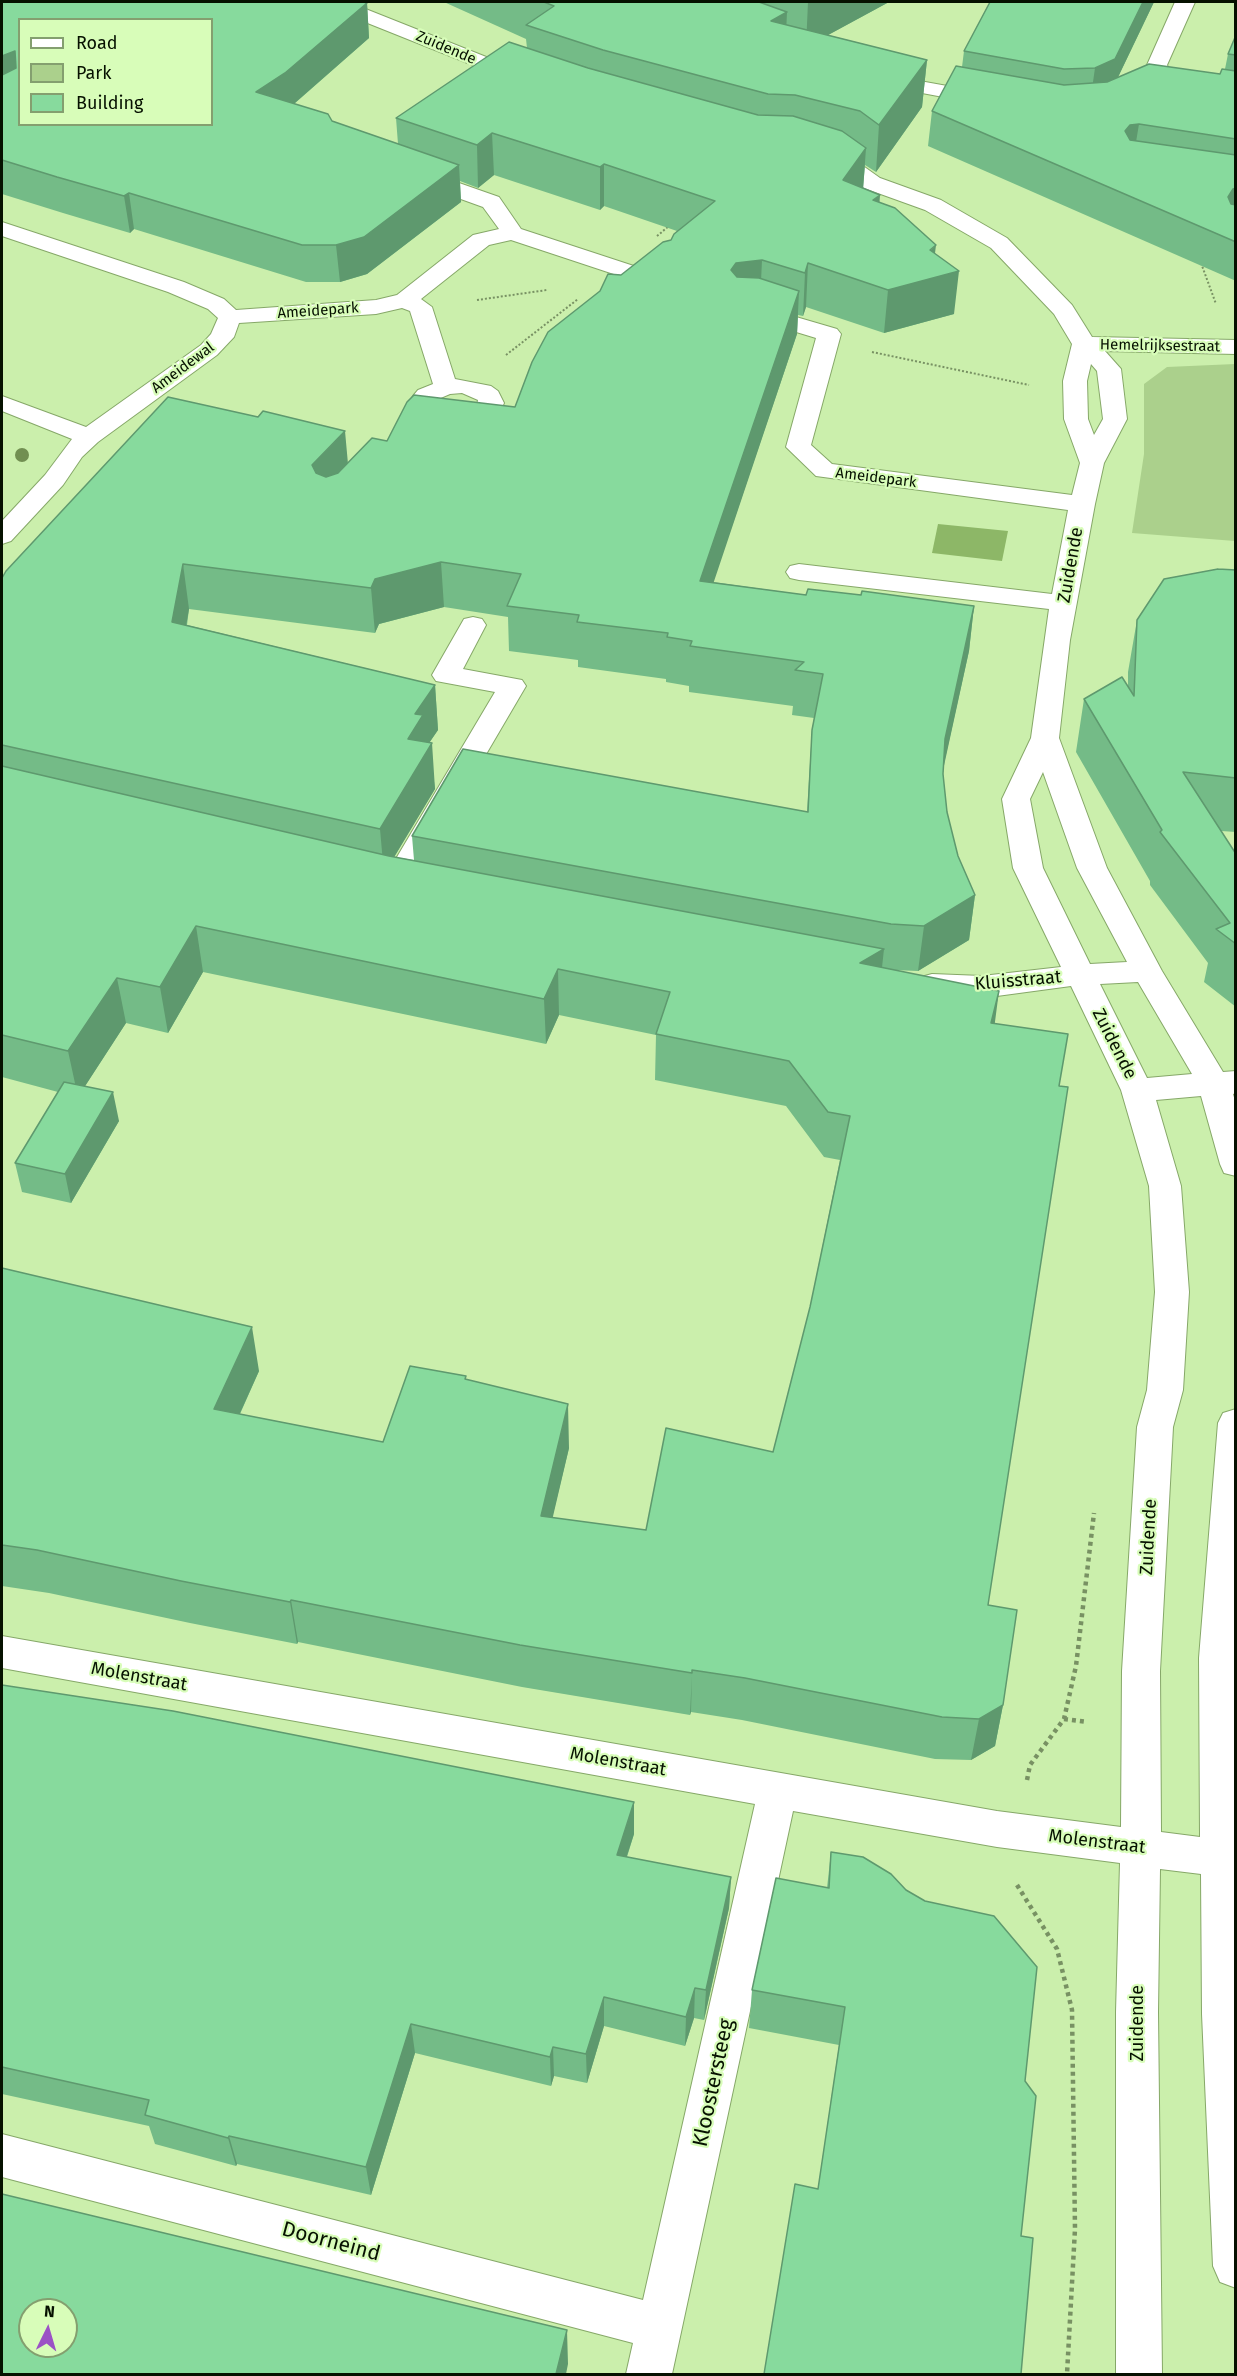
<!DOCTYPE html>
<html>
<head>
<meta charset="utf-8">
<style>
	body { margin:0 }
	#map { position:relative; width:1237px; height:2376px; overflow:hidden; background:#cbefac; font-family:"Fira Sans",sans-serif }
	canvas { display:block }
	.frame { position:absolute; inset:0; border:3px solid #061100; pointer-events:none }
	.legend { position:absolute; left:18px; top:18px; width:195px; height:108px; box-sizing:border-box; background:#d8fdb9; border:2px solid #849f6f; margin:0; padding:8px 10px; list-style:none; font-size:18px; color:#061100 }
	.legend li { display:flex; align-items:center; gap:12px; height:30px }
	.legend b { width:30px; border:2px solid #849f6f }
	.north { position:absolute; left:18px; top:2298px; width:60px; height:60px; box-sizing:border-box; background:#d8fdb9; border:2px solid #849f6f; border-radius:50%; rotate:5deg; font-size:16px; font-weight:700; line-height:24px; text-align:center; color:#061100 }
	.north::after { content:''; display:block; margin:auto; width:21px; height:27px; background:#9b52c5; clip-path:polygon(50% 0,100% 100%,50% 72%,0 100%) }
</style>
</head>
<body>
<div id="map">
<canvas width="1237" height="2376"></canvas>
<div class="frame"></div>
<ul class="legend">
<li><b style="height:8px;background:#fff"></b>Road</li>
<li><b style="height:16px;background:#abd08c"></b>Park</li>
<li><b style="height:16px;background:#87da9d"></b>Building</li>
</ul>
<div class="north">N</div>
</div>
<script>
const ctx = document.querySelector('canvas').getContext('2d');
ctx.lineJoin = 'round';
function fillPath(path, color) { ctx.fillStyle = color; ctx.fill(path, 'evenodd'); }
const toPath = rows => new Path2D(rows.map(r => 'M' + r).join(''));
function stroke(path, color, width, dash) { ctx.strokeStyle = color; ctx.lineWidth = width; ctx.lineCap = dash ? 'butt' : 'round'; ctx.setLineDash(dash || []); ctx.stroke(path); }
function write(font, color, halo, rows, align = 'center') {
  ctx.font = font + ' "Fira Sans",sans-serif'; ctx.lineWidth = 4.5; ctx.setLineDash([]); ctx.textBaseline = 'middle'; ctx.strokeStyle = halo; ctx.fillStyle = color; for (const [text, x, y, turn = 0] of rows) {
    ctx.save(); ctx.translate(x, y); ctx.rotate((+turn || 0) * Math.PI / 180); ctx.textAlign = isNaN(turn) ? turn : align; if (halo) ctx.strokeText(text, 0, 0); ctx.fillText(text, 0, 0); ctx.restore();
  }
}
fillPath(toPath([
	[1235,364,1235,541,1132,533,1144,454,1144,384,1167,367]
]), '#abd08c');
fillPath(toPath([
	[938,524,1008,531,1002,561,932,553]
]), '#8db767');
const minor = toPath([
	[322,2,348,2,529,74,532,78,529,82,515,82,325,6,322,2],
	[1175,2,1195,2,1167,65,1174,81,1171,85,1164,87,1157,85,1147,65,1175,2],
	[881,74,986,93,993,95,996,99,993,103,986,105,874,84,871,80,874,76,881,74],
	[823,153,856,161,880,178,941,200,1007,238,1072,305,1092,337,1236,340,1236,354,1105,351,1121,369,1127,419,1104,463,1095,504,1070,640,1059,738,1107,868,1162,971,1223,1072,1236,1071,1236,1093,1233,1094,1236,1104,1236,1176,1224,1173,1220,1164,1201,1096,1156,1100,1181,1186,1189,1292,1183,1390,1173,1427,1160,1671,1161,1832,1200,1837,1199,1658,1218,1423,1223,1413,1236,1409,1236,2288,1220,2282,1213,2266,1202,2014,1201,1874,1160,1869,1158,2012,1162,2374,1116,2374,1116,2012,1120,1863,997,1847,793,1811,672,2374,626,2374,633,2343,2,2177,2,2134,643,2300,755,1804,2,1668,2,1636,997,1811,1121,1827,1122,1671,1137,1427,1147,1390,1155,1292,1149,1186,1121,1090,1071,986,982,998,932,996,921,993,917,985,921,977,932,974,982,976,1061,967,1013,868,1002,799,1031,738,1049,609,799,580,790,578,786,572,790,566,799,564,1052,594,1068,510,816,476,786,447,816,338,747,317,743,312,747,307,755,305,837,329,841,334,811,445,832,464,1072,495,1080,463,1064,419,1063,381,1072,344,1054,314,991,248,925,210,864,188,840,171,815,164,812,159,815,154,823,153],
	[1091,364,1097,371,1103,419,1094,435,1088,419,1087,381,1091,364],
	[1043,772,1077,868,1127,962,1090,964,1043,868,1030,799,1043,772],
	[1138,982,1192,1074,1147,1078,1100,984,1138,982],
	[419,169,499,197,521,229,649,271,668,272,671,277,668,282,647,285,511,240,489,245,421,299,432,307,455,379,491,386,498,391,504,403,496,420,488,425,459,432,437,429,415,419,412,414,410,401,413,396,418,390,433,384,410,311,402,308,376,314,239,323,234,337,217,355,98,442,82,457,63,485,11,541,2,544,2,521,45,475,72,439,2,411,2,396,86,427,201,345,211,334,218,318,208,309,168,292,2,236,2,222,184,282,224,299,236,310,376,300,397,295,473,235,499,229,483,207,411,181,408,176,411,171,419,169],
	[462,393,478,400,476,411,459,418,436,410,436,400,450,394,462,393],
	[473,617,482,619,486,625,463,669,522,680,526,686,403,896,393,899,383,896,378,889,495,692,436,681,432,675,464,619,473,617]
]);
stroke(minor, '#86a868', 2);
stroke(toPath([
	[657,236,669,226],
	[1201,263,1216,304],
	[477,300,547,290],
	[872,352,1029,385],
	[506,355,578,299]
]), '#789163', 2, [2, 2]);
stroke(toPath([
	[1064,1719,1087,1722],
	[1027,1780,1030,1765,1064,1719,1076,1666,1094,1513],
	[1017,1885,1057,1949,1072,2010,1075,2229,1067,2374]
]), '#789163', 4.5, [4, 4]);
fillPath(minor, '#fff');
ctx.fillStyle = '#718f51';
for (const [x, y] of [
	[22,455]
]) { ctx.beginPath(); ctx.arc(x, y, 7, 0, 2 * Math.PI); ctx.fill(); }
fillPath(toPath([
	[2,2,367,3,369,38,294,104,332,121,398,144,396,118,527,48,526,39,444,2,889,2,828,35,927,60,922,107,876,172,865,165,863,188,935,253,954,314,884,333,806,307,803,316,798,315,797,334,713,582,806,595,861,595,974,606,969,651,943,768,943,774,947,812,958,856,975,895,969,940,918,971,893,970,995,1023,1059,1086,988,1605,1003,1705,995,1746,971,1760,935,1759,742,1720,691,1712,690,1715,522,1687,298,1642,297,1644,190,1623,49,1593,2,1586,2,1268,259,1371,240,1414,383,1442,466,1376,466,1379,569,1448,552,1518,646,1530,773,1452,810,1307,840,1160,824,1157,786,1106,655,1080,656,1035,559,1015,546,1044,203,972,168,1033,126,1023,85,1086,119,1121,71,1203,22,1192,15,1163,58,1092,2,1077,2,578,348,463,387,441,515,407,621,275,671,240,677,231,604,206,600,210,494,175,478,188,460,181,461,202,367,274,340,282,306,282,134,229,130,233,63,213,2,194],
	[444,607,508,617,509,651,578,660,578,667,666,679,666,682,689,686,689,692,793,706,792,715,814,718,812,730,807,812,412,836,414,860,394,857,435,789,429,743,438,730,435,685,187,625,189,609,375,633,379,624],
	[990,2,1154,2,1118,77,1220,74,1225,69,1228,54,1236,35,1236,281,928,146,932,111,962,67,964,51],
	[1236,570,1236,832,1221,831,1236,854,1236,1007,1204,982,1208,963,1150,885,1150,881,1076,752,1084,699,1128,686,1128,672,1137,620],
	[2,1685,634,1834,627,1857,731,1877,729,1908,704,2020,694,2018,685,2046,604,2026,587,2083,554,2076,551,2086,415,2053,371,2195,237,2164,236,2166,155,2144,149,2126,2,2094],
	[831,1852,891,1874,818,2189,839,2045,749,2028,752,1990,827,1888]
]), '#74bb87');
fillPath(toPath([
	[808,2,889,2,806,47],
	[1143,2,1154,2,1110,94,1090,103,1095,68],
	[367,3,369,38,288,109,256,92],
	[787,12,785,58,771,21],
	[15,51,20,80,2,94,2,56],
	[927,60,922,107,876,172,879,125],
	[1139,124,1133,160,1125,131,1130,125],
	[492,133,494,175,478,188,477,145],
	[866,148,863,190,843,180],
	[604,164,604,206,600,210,600,167],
	[459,165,461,202,367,274,340,282,336,245],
	[1236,188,1236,223,1228,197,1233,189],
	[129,193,134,229,130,233,124,196],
	[880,195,877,237,873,200],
	[936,245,932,278,959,271,954,314,884,333,888,290],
	[762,260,760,303,731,270,736,263],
	[808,263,806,307,803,316,805,273],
	[799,291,797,334,699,626,700,581],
	[345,431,349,475,316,510,312,465],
	[441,562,444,607,379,624,375,633,371,588,375,579],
	[183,564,189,609,179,667,172,622],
	[974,606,969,651,940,784,945,739],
	[435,685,438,730,425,749,432,743,435,789,384,874,380,829,415,714],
	[975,895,969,940,918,971,924,926],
	[196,926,203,972,168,1033,160,987],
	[884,949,879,995,860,963],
	[558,969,559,1015,546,1044,544,999],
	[117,978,126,1023,78,1097,68,1051],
	[999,991,993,1037,991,1023],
	[113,1092,119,1121,71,1203,65,1174],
	[252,1327,259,1371,222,1453,214,1409],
	[568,1404,569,1448,543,1559,541,1516],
	[291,1600,298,1642,297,1644,290,1602],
	[692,1670,691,1712,690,1715,692,1673],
	[1003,1705,995,1746,971,1760,979,1719],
	[634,1802,634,1834,617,1886,617,1855],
	[731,1877,729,1908,704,2020,706,1990],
	[695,1988,694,2018,685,2046,686,2017],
	[604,1997,604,2026,587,2083,586,2054],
	[411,2024,415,2053,371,2195,366,2167],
	[553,2047,554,2076,551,2086,550,2057],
	[229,2136,237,2164,236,2166,228,2138],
	[567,2330,568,2364,566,2374,556,2374]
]), '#5e996e');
const building = toPath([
	[2,2,363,2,367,3,285,73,256,92,328,114,332,121,459,165,364,237,336,245,302,245,129,193,124,196,57,177,2,160,2,75,16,68,15,51,2,56,2,2],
	[20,20,212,20,212,124,20,124,20,20],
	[544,2,759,2,787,12,771,21,927,60,879,125,860,111,795,95,768,94,603,50,526,25,554,6,544,2],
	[990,2,1143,2,1115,59,1095,68,1064,69,964,51,990,2],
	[1236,35,1236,55,1228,54,1236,35],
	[509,42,588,68,758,115,793,116,842,131,866,148,843,180,880,195,873,200,895,208,936,245,930,250,959,271,888,290,808,263,805,273,762,260,736,263,731,270,737,277,759,278,799,291,700,581,806,595,808,589,861,595,862,591,974,606,945,739,943,774,947,812,958,856,975,895,924,926,891,924,412,836,463,749,808,812,812,730,823,674,795,670,804,662,690,646,692,641,667,637,668,633,577,622,579,615,507,606,521,574,441,562,375,579,371,588,183,564,172,622,435,685,415,714,423,715,408,739,432,743,380,829,2,745,2,578,6,571,168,397,258,417,263,411,345,431,312,465,316,473,326,477,338,473,372,438,387,441,407,402,414,395,515,407,532,362,548,332,600,291,608,274,621,275,663,242,671,240,674,234,715,201,604,164,600,167,492,133,477,145,396,118,509,42],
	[1149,64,1220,74,1222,69,1236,71,1236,139,1139,124,1130,125,1125,131,1130,140,1236,155,1236,188,1233,189,1228,197,1231,204,1236,205,1236,242,932,111,956,66,1064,85,1107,82,1149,64],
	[1218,569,1236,570,1236,778,1183,772,1236,854,1236,944,1216,929,1230,923,1160,832,1162,830,1084,699,1122,677,1134,696,1137,620,1164,579,1218,569],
	[2,766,389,856,884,949,860,963,999,991,991,1023,1068,1034,1059,1086,1068,1087,988,1605,1017,1610,1003,1705,979,1719,942,1717,745,1678,692,1670,692,1673,520,1645,291,1600,290,1602,181,1581,37,1550,2,1545,2,1268,252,1327,214,1409,383,1442,410,1366,466,1376,465,1379,568,1404,541,1516,646,1530,666,1428,773,1452,810,1307,850,1116,828,1112,789,1061,656,1034,670,992,558,969,544,999,196,926,160,987,117,978,68,1051,2,1035,2,766],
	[64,1082,113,1092,65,1174,15,1163,64,1082],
	[2,1685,173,1711,634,1802,617,1855,731,1877,706,1990,695,1988,686,2017,604,1997,586,2054,553,2047,550,2057,411,2024,366,2167,229,2136,228,2138,145,2115,149,2100,2,2067,2,1685],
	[831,1852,863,1857,891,1874,906,1890,925,1901,994,1916,1037,1967,1025,2081,1036,2096,1021,2236,1033,2238,1021,2374,764,2374,795,2184,818,2189,845,2007,752,1990,776,1878,829,1888,831,1852],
	[2,2194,567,2330,556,2374,2,2374,2,2194],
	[30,2310,66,2310,66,2346,30,2346,30,2310]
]);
fillPath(building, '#87da9d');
stroke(building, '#5e996e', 1.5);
write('15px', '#061100', '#d8fdb9', [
	["Zuidende",446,48,23],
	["Ameidepark",318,311,-4],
	["Hemelrijksestraat",1160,346,1],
	["Ameidewal",183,368,-37],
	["Ameidepark",876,478,7]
]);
write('18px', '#061100', '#d8fdb9', [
	["Zuidende",1071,565,-80],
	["Kluisstraat",1018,981,-5],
	["Zuidende",1114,1044,63],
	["Zuidende",1149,1537,-87],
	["Molenstraat",139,1677,10],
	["Molenstraat",618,1762,10],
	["Molenstraat",1097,1842,7],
	["Zuidende",1138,2023,-90]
]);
write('21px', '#061100', '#d8fdb9', [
	["Kloostersteeg",714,2083,-78],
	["Doorneind",331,2242,15]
]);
</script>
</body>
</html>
